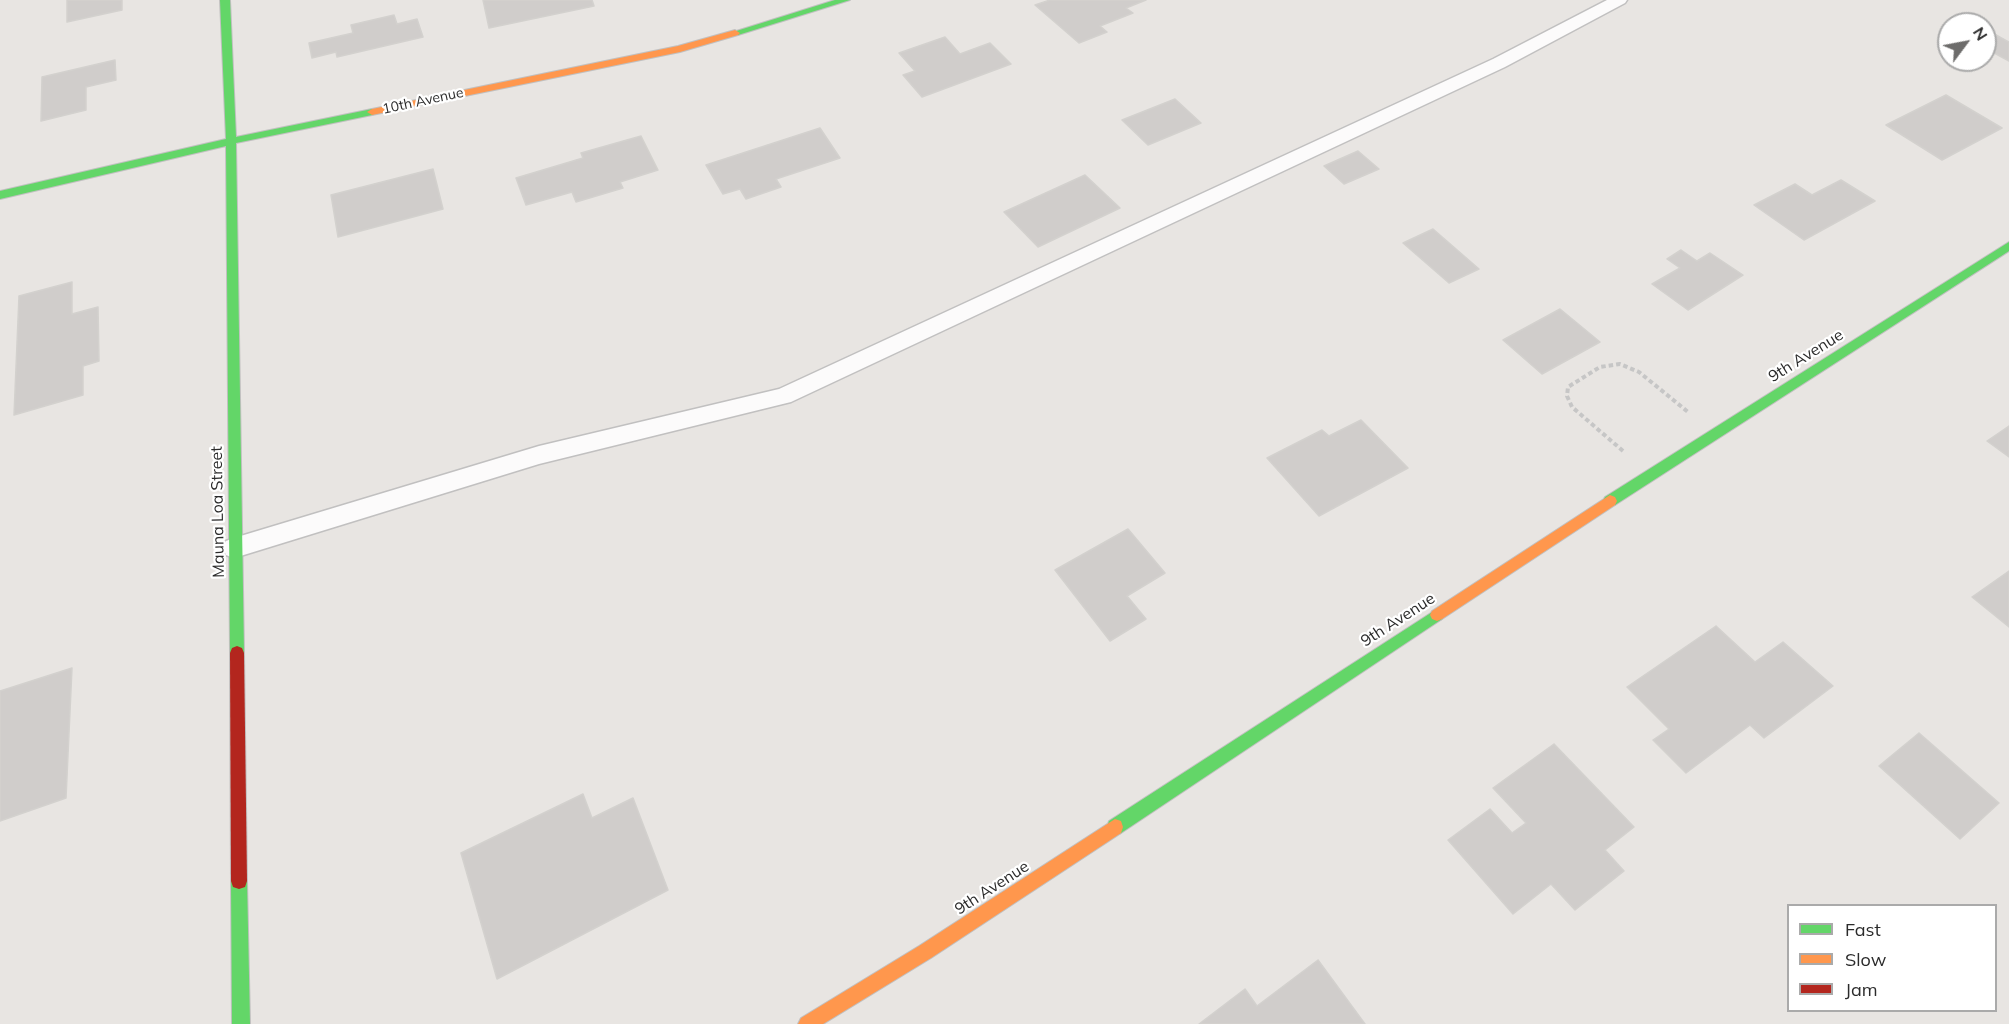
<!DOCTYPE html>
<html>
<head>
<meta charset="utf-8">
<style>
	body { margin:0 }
	#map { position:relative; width:2009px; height:1024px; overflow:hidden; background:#e8e5e2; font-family:Mulish,sans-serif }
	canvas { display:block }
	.legend { position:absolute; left:1787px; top:904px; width:210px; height:108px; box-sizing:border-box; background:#fff; border:2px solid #aaa; margin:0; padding:8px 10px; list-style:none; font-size:18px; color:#2b2b2b }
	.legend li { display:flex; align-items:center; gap:12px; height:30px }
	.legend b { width:30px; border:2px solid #aaa }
	.north { position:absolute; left:1937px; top:12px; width:60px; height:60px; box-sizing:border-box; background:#fff; border:2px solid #aaa; border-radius:50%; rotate:58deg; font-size:16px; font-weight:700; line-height:24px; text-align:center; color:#2b2b2b }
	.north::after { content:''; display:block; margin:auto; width:21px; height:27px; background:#6d6c6b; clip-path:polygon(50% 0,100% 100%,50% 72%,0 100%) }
</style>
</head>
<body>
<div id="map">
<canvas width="2009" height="1024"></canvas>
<ul class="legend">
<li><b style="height:8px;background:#63d668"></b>Fast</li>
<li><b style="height:8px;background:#ff974d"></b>Slow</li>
<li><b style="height:8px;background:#b3261e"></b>Jam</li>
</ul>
<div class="north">N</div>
</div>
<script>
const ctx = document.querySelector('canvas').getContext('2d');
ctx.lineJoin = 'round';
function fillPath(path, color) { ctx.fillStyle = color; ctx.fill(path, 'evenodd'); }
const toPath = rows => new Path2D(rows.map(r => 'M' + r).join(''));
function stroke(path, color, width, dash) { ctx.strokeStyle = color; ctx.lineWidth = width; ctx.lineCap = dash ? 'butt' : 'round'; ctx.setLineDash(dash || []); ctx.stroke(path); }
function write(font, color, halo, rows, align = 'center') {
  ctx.font = font + ' Mulish,sans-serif'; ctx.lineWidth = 4.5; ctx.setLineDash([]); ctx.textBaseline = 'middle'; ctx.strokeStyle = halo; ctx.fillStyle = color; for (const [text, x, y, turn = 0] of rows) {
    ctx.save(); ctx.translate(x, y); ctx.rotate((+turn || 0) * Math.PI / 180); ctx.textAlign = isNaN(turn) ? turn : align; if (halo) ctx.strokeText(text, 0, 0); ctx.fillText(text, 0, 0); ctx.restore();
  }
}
const building = toPath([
	[67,0,122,0,122,10,67,22,67,0],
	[483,0,592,0,594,6,489,28,483,0],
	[1050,0,1146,0,1126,8,1133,13,1100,26,1107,32,1079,43,1035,5,1050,0],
	[394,15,397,24,417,19,423,37,337,57,336,52,312,58,309,43,353,33,351,25,394,15],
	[1996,35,2009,42,2009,61,1985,48,1985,41,1996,35],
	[945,37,960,54,990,43,1011,64,922,97,903,75,915,71,899,53,945,37],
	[115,60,116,80,86,87,86,110,41,121,42,77,115,60],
	[1946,95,2002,128,1942,160,1886,125,1946,95],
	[1175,99,1201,123,1148,145,1122,120,1175,99],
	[820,128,840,158,776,179,781,187,746,199,740,189,723,194,706,165,820,128],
	[641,136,658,170,620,182,623,188,576,202,572,192,526,205,516,178,583,158,581,153,641,136],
	[1358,151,1379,169,1344,184,1324,166,1358,151],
	[433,169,443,209,338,237,331,195,433,169],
	[1085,175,1120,208,1038,247,1004,212,1085,175],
	[1841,180,1875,201,1804,240,1754,205,1795,184,1812,195,1841,180],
	[1433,229,1479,269,1449,283,1403,243,1433,229],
	[1681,250,1697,261,1710,253,1743,275,1688,310,1652,284,1680,268,1667,259,1681,250],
	[72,282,72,314,98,307,99,361,83,366,83,395,14,415,19,296,72,282],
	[1560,309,1600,342,1542,374,1503,340,1560,309],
	[1361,420,1408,468,1319,516,1267,458,1322,430,1329,436,1361,420],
	[2009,426,2009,457,1987,441,2009,426],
	[1128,529,1165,573,1127,596,1146,619,1110,641,1055,570,1128,529],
	[2009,571,2009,627,1972,597,2009,571],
	[1716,626,1755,662,1783,642,1833,686,1764,738,1750,725,1686,773,1653,740,1669,729,1627,687,1716,626],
	[72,668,66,798,0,821,0,691,72,668],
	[1919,733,1999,803,1960,839,1879,766,1919,733],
	[1554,744,1634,827,1605,850,1624,871,1575,910,1551,884,1513,914,1448,840,1490,809,1512,833,1526,823,1493,788,1554,744],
	[583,794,592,818,633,798,668,890,497,979,461,853,583,794],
	[1318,960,1365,1024,1199,1024,1245,989,1257,1006,1318,960]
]);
fillPath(building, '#d0cdcb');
stroke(building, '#d3d1ce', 1.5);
const lane = toPath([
	[1607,0,1627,0,1625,3,1505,67,791,402,539,464,234,558,226,555,223,548,226,541,234,538,539,446,779,389,1493,59,1607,0]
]);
const fast = toPath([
	[220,0,230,0,236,137,372,109,377,112,372,115,236,143,244,653,242,658,237,660,232,658,230,653,226,146,0,199,0,191,226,139,220,0],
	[835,0,850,0,738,35,730,33,835,0],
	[2009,242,2009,251,1615,505,1605,505,1603,501,1605,497,2009,242],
	[1437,609,1442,611,1444,615,1442,619,1121,833,1115,835,1109,833,1107,827,1109,821,1437,609],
	[239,873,245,875,247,881,250,1024,232,1024,231,881,233,875,239,873]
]);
const slow = toPath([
	[735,30,740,33,738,35,680,52,372,115,367,112,372,109,678,46,735,30],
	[1610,495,1615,497,1617,501,1615,505,1442,619,1437,621,1432,619,1430,615,1432,611,1610,495],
	[1115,819,1121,821,1123,827,1121,833,931,958,823,1024,798,1024,801,1018,919,946,1115,819]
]);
const jam = toPath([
	[237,646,242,648,244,653,247,881,245,887,239,889,233,887,231,881,230,653,232,648,237,646]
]);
stroke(lane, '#c1c0c0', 3);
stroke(fast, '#c1c0c0', 2);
stroke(slow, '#c1c0c0', 2);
stroke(jam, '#c1c0c0', 2);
stroke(toPath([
	[1623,451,1572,407,1567,396,1568,387,1600,367,1620,364,1639,372,1688,412]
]), '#c6c6c6', 4, [4.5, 3]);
fillPath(lane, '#fcfbfb');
fillPath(fast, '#63d668');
fillPath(slow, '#ff974d');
fillPath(jam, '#b3261e');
write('14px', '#2b2b2b', '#fff', [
	["10th Avenue",423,101,-12]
]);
write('16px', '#2b2b2b', '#fff', [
	["9th Avenue",1806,356,-32],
	["Mauna Loa Street",218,512,-91],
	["9th Avenue",1398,620,-33],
	["9th Avenue",992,888,-33]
]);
</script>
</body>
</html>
